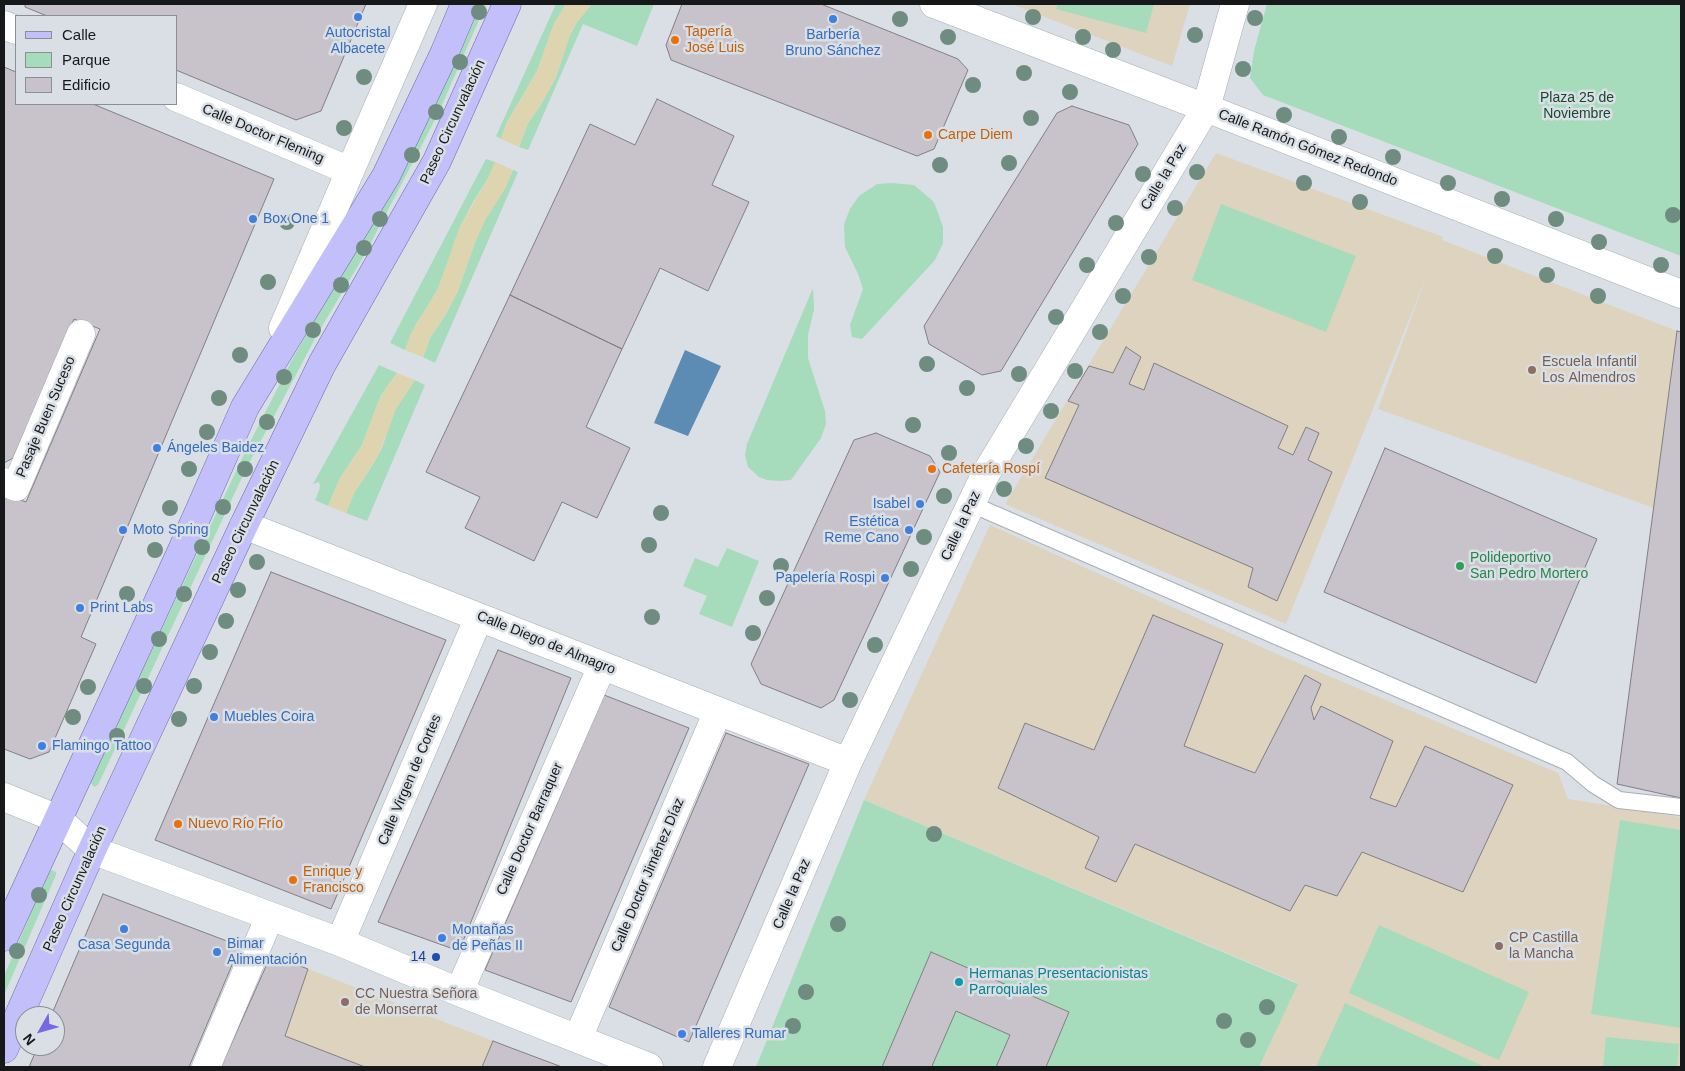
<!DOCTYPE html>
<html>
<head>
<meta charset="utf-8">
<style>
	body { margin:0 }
	#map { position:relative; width:1685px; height:1071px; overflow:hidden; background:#d9dfe5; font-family:Helvetica,sans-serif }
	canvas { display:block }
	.frame { position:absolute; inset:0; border:5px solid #16181a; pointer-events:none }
	.legend { position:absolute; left:15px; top:15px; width:162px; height:90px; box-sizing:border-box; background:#d9dfe5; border:1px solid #8b8f94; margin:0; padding:6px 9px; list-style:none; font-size:15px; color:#16181a }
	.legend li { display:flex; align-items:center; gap:10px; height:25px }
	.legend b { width:25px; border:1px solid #8b8f94 }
	.north { position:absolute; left:15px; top:1006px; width:50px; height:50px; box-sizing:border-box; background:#d9dfe5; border:1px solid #8b8f94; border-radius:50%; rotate:232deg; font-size:14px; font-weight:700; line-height:20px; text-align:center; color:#16181a }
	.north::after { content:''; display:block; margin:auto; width:18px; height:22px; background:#7768e3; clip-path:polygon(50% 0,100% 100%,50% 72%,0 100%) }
</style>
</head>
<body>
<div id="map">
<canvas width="1685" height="1071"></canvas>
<div class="frame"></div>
<ul class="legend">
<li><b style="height:6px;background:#c3bffb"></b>Calle</li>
<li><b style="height:14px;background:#a6dcbb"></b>Parque</li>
<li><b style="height:14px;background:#c8c3ca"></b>Edificio</li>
</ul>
<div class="north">N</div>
</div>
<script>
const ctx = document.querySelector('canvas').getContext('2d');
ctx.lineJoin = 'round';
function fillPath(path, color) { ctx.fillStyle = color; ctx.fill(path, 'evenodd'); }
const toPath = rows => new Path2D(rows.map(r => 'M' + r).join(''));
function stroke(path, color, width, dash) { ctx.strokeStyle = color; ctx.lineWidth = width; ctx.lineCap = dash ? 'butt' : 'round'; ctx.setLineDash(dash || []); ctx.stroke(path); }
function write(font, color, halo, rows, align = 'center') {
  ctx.font = font + ' Helvetica,sans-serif'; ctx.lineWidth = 5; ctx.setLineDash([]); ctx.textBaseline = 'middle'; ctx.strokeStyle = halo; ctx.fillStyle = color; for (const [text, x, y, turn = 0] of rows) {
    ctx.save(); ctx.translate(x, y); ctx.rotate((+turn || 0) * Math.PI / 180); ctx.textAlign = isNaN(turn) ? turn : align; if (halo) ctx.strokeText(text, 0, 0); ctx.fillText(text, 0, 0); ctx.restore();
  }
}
fillPath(toPath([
	[1011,4,1190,4,1172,66],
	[1216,153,1443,237,1442,240,1677,331,1654,508,1378,409,1427,275,1286,624,1005,504],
	[990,525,1277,654,1558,773,1568,799,1681,817,1681,1067,1259,1067,1298,983,864,800],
	[308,969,493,1041,482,1067,365,1067,285,1036]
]), '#ded3bf');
fillPath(toPath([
	[477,4,486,4,438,114,365,254,318,333,246,469,98,785,94,787,90,782,246,450,292,360,360,242],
	[556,4,566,4,554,24,537,71,506,124,501,139,496,136],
	[592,4,654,4,637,46,583,24,528,150,519,147,528,123,540,106,556,77,569,37,577,22],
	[1058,4,1154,4,1146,33,1056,9],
	[1267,4,1681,4,1681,256,1263,95,1250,78,1254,51],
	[486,159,495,162,494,166,487,180,473,202,460,227,453,246,447,267,434,297,416,324,405,350,390,343],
	[513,170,518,172,435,363,423,357,430,338,446,314,458,291,475,242,483,223,503,191],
	[892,183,914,185,934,202,943,227,943,243,935,260,862,339,852,337,850,325,863,289,858,274,845,247,844,224,850,209,859,196,877,184],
	[1221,204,1356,256,1326,332,1192,280],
	[813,288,814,309,808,335,808,358,825,411,826,424,821,438,791,480,780,481,767,480,759,477,748,467,745,455,747,444],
	[379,365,397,373,381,395,362,445,340,478,328,506,315,500,319,491,320,486,319,482,313,484],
	[415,380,425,385,367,521,346,513,354,493,372,466,382,448,394,412,402,399],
	[727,548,759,561,732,627,699,614,707,596,683,586,695,558,718,567],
	[864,800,1298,984,1259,1067,756,1067],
	[1620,820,1681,830,1681,1028,1591,1014],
	[52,870,56,872,56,875,4,995,4,976,49,871],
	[1379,925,1529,992,1499,1060,1349,993],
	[1345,1003,1485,1067,1316,1067],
	[1606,1037,1679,1044,1677,1067,1603,1067]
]), '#a6dcbb');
fillPath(toPath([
	[566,4,592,4,577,22,571,32,556,77,540,106,528,123,519,147,501,139,506,124,537,71,554,24],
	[495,162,513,170,506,187,486,219,475,242,458,291,446,314,430,338,423,357,405,350,410,335,438,288,460,227,474,202,487,180],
	[397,373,415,380,396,409,378,456,354,493,346,513,328,506,340,478,362,445,381,395]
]), '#ded5b0');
fillPath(toPath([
	[685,350,721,366,688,436,654,423]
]), '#5c8bb4');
const building = toPath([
	[25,4,366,4,321,111,296,120,176,70,176,16,47,16,25,7,25,4],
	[682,4,821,4,958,59,968,70,934,149,917,156,671,60,666,45,682,4],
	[4,67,16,72,16,104,93,104,274,179,81,637,96,644,49,752,30,759,4,749,4,494,26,502,100,329,74,319,13,458,4,463,4,67],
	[657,99,734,136,712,185,749,202,708,291,660,268,622,349,510,295,590,124,635,145,657,99],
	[1072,106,1129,125,1138,144,1001,371,982,375,929,344,924,326,1057,113,1072,106],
	[510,295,622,349,586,427,630,448,597,518,562,502,534,561,465,528,480,497,426,472,510,295],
	[1677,331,1681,332,1681,798,1617,784,1677,331],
	[1126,347,1141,357,1129,384,1144,390,1154,363,1288,426,1278,448,1293,455,1306,427,1319,433,1308,460,1332,472,1277,601,1248,587,1253,568,1045,478,1079,405,1068,401,1089,366,1113,373,1126,347],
	[876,433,930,456,940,472,834,700,821,708,761,684,751,664,854,440,876,433],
	[1385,448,1597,539,1536,683,1324,592,1385,448],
	[271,572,446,640,331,909,155,840,271,572],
	[1153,615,1223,644,1184,746,1255,773,1305,675,1321,684,1311,708,1314,720,1321,706,1393,741,1370,798,1396,807,1425,746,1513,785,1463,892,1362,852,1337,896,1305,885,1290,911,1135,844,1116,882,1085,868,1099,837,998,788,1025,723,1094,750,1153,615],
	[498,650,571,678,459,951,378,922,498,650],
	[604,695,689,728,571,1002,485,970,604,695],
	[726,733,809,764,689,1042,609,1007,726,733],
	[103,894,240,946,189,1067,29,1067,38,1046,55,1046,55,1016,51,1016,103,894],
	[931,952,1069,1012,1046,1067,996,1067,1010,1035,956,1011,932,1066,935,1067,882,1067,931,952],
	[271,955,308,969,285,1036,365,1067,221,1067,271,955],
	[493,1041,514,1049,562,1067,482,1067,493,1041]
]);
fillPath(building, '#c8c3ca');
stroke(building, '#827e84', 1);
const lane = toPath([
	[971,504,1567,762,1593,784,1619,800,1681,807]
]);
const street = toPath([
	[934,4,1206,108,1681,294],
	[4,25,16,30],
	[176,97,350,171],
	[283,328,350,171,423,4],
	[4,482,16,487,81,334],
	[244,525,848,762],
	[4,797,58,819,92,850,340,942,459,992,649,1067],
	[340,942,479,617],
	[459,992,602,666],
	[578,1038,718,711],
	[206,1067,270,916],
	[717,1067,848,762,985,475,1206,108,1235,4]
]);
const primary = toPath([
	[4,937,182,550,245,407,386,176,444,54,465,4],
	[4,1049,92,850,244,525,322,364,437,161,507,4]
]);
stroke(lane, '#a9afb5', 18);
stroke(street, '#a9afb5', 29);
stroke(primary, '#6c69ab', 29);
stroke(lane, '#fff', 16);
stroke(street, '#fff', 28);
stroke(primary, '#c3bffb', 28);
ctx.fillStyle = '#6f8c81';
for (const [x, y] of [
	[479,12],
	[1033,17],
	[1255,18],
	[900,19],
	[1195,35],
	[948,37],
	[1083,37],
	[1113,50],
	[460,62],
	[1243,69],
	[1024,73],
	[364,77],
	[973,85],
	[1070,92],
	[436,112],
	[1284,115],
	[1031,118],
	[344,128],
	[1339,137],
	[412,155],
	[1393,157],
	[1009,163],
	[940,165],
	[1197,172],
	[1143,174],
	[1304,183],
	[1448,183],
	[1502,199],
	[1360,202],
	[1175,208],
	[1673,215],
	[380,219],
	[1556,219],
	[287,222],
	[1116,223],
	[1599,242],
	[364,248],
	[1495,256],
	[1149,257],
	[1087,265],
	[1661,265],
	[1547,275],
	[268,282],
	[341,285],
	[1123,296],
	[1598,296],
	[1056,317],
	[313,330],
	[1100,332],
	[240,355],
	[927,364],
	[1075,371],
	[1019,374],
	[284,377],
	[967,388],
	[219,398],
	[1051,411],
	[267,422],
	[913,425],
	[207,432],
	[1026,446],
	[949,453],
	[189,469],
	[245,469],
	[1004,489],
	[944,496],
	[223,507],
	[170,508],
	[661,513],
	[924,537],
	[649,545],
	[202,547],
	[155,550],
	[257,562],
	[781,566],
	[911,569],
	[238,590],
	[127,594],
	[184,594],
	[767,598],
	[652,617],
	[226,621],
	[753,633],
	[159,639],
	[875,645],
	[210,652],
	[144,686],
	[194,686],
	[88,687],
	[850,700],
	[73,717],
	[179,719],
	[117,736],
	[934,834],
	[39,895],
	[838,924],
	[17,951],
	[806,992],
	[1267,1007],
	[1224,1021],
	[793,1026],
	[1248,1040]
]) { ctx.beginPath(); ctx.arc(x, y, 8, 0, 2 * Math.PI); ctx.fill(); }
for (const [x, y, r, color] of [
	[358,17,5,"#3f7fe0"],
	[833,19,5,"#3f7fe0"],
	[675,40,5,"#e8710a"],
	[928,135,5,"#e8710a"],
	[253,219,5,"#3f7fe0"],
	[1532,370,5,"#8d6e63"],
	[157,448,5,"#3f7fe0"],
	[932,469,5,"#e8710a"],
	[920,504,5,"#3f7fe0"],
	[123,530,5,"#3f7fe0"],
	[909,530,5,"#3f7fe0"],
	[1460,566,5,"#2e9e5b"],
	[885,578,5,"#3f7fe0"],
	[80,608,5,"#3f7fe0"],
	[214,717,5,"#3f7fe0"],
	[42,746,5,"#3f7fe0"],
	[178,824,5,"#e8710a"],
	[293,880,5,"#e8710a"],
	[124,929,5,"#3f7fe0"],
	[442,938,5,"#3f7fe0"],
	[1499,946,5,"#8d6e63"],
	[217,952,5,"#3f7fe0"],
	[436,957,5,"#1a4fb4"],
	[959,982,5,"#0f9aa8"],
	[345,1002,5,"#8d6e63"],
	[682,1034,5,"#3f7fe0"]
]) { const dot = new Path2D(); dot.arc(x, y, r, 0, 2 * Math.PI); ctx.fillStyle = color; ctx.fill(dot); stroke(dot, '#d9dfe5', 2); }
write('14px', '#c56008', '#d9dfe5', [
	["Tapería",685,32],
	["José Luis",685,48],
	["Carpe Diem",938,135],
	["Cafetería Rospí",942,469],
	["Nuevo Río Frío",188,824],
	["Enrique y",303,872],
	["Francisco",303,888]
], 'left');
write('14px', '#366cbe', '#d9dfe5', [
	["Autocristal",358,33,"center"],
	["Albacete",358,49,"center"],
	["Barbería",833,35,"center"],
	["Bruno Sánchez",833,51,"center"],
	["Box One 1",263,219],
	["Ángeles Baidez",167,448],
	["Isabel",910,504,"right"],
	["Estética",899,522,"right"],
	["Reme Cano",899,538,"right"],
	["Moto Spring",133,530],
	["Papelería Rospi",875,578,"right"],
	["Print Labs",90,608],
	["Muebles Coira",224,717],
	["Flamingo Tattoo",52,746],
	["Montañas",452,930],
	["de Peñas II",452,946],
	["Bimar",227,944],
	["Alimentación",227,960],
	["Casa Segunda",124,945,"center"],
	["Talleres Rumar",692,1034]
], 'left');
write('14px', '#19482f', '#d9dfe5', [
	["Plaza 25 de",1577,98],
	["Noviembre",1577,114]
]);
write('14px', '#16181a', '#d9dfe5', [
	["Paseo Circunvalación",453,122,-65],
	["Calle Doctor Fleming",263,134,23],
	["Calle Ramón Gómez Redondo",1308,148,21],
	["Calle la Paz",1164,177,-59],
	["Pasaje Buen Suceso",46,417,-67],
	["Paseo Circunvalación",246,522,-64],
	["Calle la Paz",961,526,-65],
	["Calle Diego de Almagro",546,643,22],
	["Calle Virgen de Cortes",410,780,-67],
	["Calle Doctor Barraquer",530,829,-66],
	["Calle Doctor Jiménez Díaz",648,875,-67],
	["Paseo Circunvalación",75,889,-66],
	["Calle la Paz",792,894,-67]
]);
write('14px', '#785e54', '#d9dfe5', [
	["Escuela Infantil",1542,362],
	["Los Almendros",1542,378],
	["CP Castilla",1509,938],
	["la Mancha",1509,954],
	["CC Nuestra Señora",355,994],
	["de Monserrat",355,1010]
], 'left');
write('14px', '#27864d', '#d9dfe5', [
	["Polideportivo",1470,558],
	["San Pedro Mortero",1470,574]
], 'left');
write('14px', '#164399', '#d9dfe5', [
	["14",426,957]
], 'right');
write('14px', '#0d838f', '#d9dfe5', [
	["Hermanas Presentacionistas",969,974],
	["Parroquiales",969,990]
], 'left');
</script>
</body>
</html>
